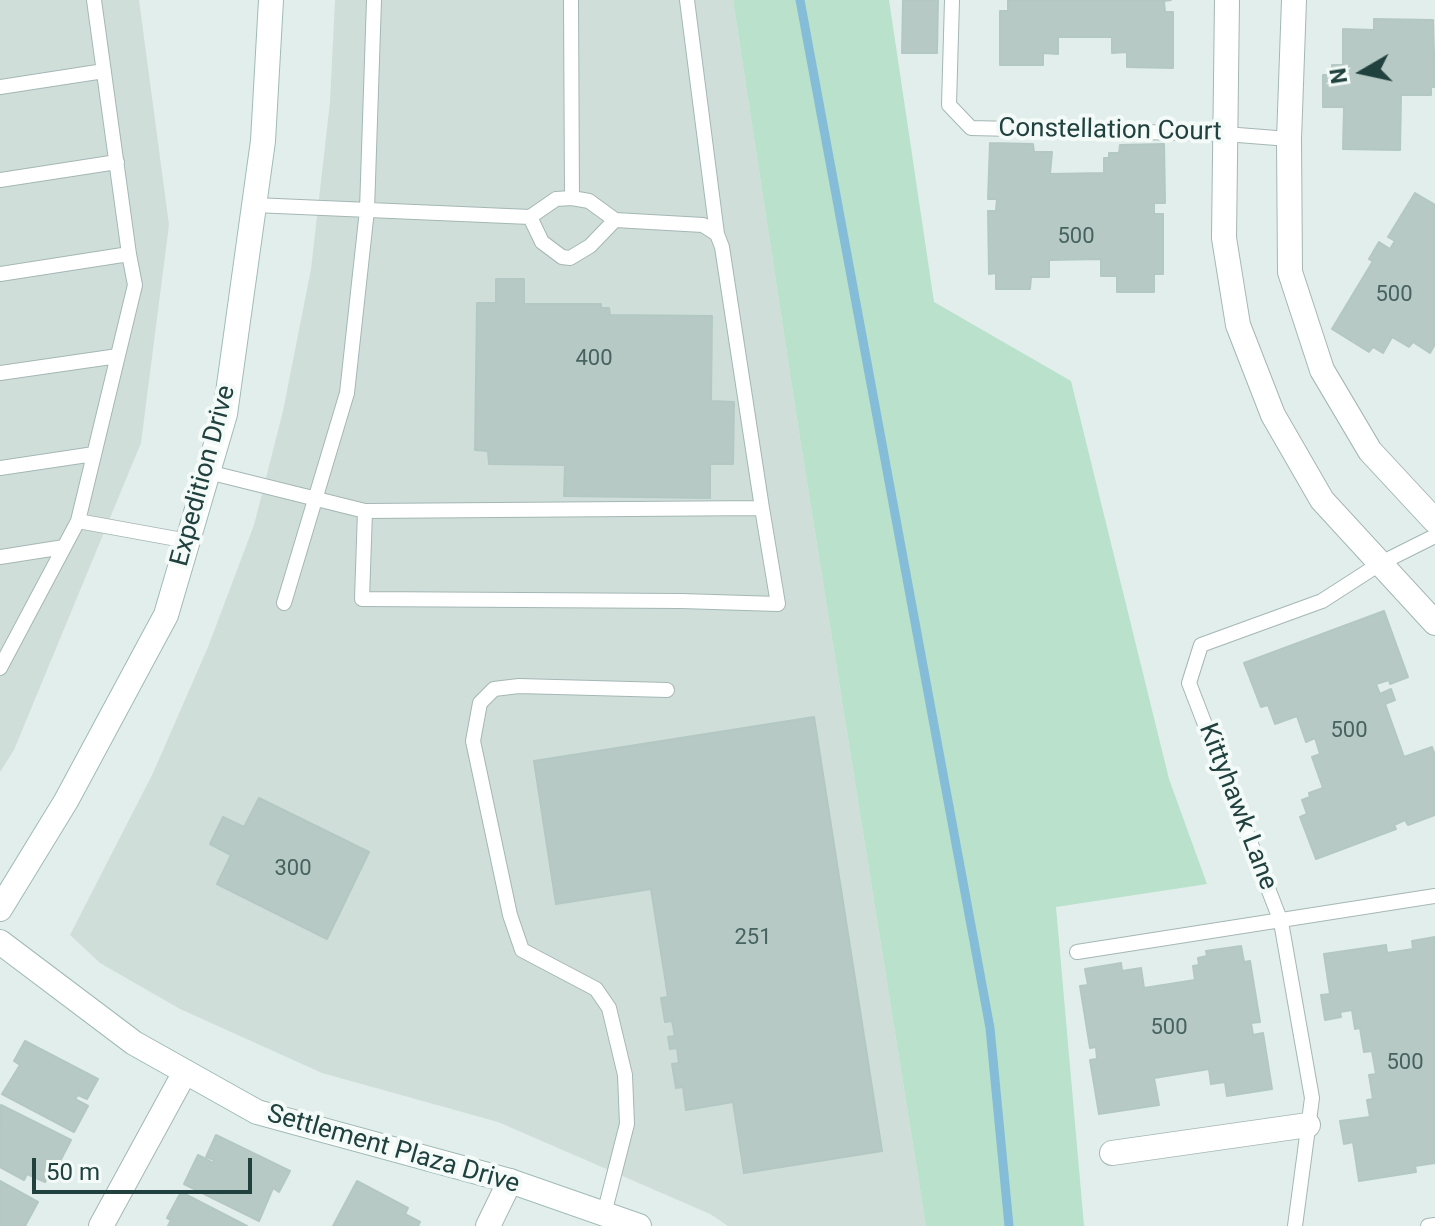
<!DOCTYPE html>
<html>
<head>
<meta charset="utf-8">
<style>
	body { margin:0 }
	#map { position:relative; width:1435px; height:1226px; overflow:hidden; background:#e2eeeb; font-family:Roboto,sans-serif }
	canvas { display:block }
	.north { position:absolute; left:1323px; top:32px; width:80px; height:80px; -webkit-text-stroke:6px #f3faf8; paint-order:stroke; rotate:261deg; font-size:22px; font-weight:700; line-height:32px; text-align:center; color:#20413e }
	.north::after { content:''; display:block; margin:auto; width:28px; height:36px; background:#20413e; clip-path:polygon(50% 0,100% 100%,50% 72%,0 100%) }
	.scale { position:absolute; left:32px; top:1158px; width:220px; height:36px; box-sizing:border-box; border:4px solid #20413e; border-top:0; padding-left:10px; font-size:24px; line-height:28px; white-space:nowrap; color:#20413e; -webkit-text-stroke:6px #f3faf8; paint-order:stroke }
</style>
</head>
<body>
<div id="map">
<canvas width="1435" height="1226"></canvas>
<div class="north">N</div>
<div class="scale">50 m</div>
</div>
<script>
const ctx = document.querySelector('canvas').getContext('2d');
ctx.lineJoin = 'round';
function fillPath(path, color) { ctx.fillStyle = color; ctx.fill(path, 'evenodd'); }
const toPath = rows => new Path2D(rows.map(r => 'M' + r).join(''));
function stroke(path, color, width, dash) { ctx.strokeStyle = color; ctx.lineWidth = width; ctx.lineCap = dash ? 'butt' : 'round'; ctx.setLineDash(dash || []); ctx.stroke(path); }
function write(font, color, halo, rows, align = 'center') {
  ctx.font = font + ' Roboto,sans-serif'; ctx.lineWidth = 8; ctx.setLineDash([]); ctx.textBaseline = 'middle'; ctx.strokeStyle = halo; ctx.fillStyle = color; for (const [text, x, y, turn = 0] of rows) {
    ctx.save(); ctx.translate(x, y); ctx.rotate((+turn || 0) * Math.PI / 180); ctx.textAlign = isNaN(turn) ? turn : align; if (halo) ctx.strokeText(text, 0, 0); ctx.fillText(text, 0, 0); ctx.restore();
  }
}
fillPath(toPath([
	[0,0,139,0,169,225,141,443,14,750,0,772],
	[335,0,733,0,799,432,926,1226,728,1226,710,1214,498,1122,322,1073,180,1009,100,963,70,935,153,773,208,647,254,525,283,411,311,269,330,102]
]), '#d0deda');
fillPath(toPath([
	[733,0,889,0,934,302,1071,381,1169,779,1207,884,1056,907,1084,1226,926,1226,799,432]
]), '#b9e1cb');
stroke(toPath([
	[800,0,990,1028,1009,1226]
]), '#85bdd8', 9);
const building = toPath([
	[903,0,938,0,937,53,902,53,903,0],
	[1008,0,1171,0,1164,1,1165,12,1173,12,1173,68,1127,67,1127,52,1112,53,1112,37,1058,37,1058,54,1043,53,1043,65,1000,65,1000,11,1008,11,1008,0],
	[1374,19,1433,20,1435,87,1431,87,1431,95,1401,95,1400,150,1343,149,1344,107,1323,107,1323,75,1332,75,1332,65,1343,65,1343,29,1374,30,1374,19],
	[990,143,1033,144,1034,152,1052,152,1050,174,1104,173,1104,158,1109,158,1109,153,1119,153,1120,145,1164,144,1165,203,1154,203,1154,214,1163,214,1163,274,1154,274,1154,292,1117,292,1117,276,1101,276,1101,259,1049,260,1049,277,1031,277,1030,289,996,289,996,273,989,274,988,211,996,211,997,199,988,199,990,143],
	[1415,193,1435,205,1435,344,1430,353,1413,342,1409,347,1392,337,1383,353,1373,347,1369,352,1332,329,1373,261,1369,259,1379,242,1390,249,1395,241,1388,237,1415,193],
	[496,279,524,279,524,304,601,304,601,308,609,308,610,315,712,316,711,401,734,402,733,464,710,464,710,498,564,496,565,465,489,464,488,451,475,450,477,303,496,303,496,279],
	[1384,611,1408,677,1390,684,1389,680,1376,684,1380,694,1391,689,1395,700,1385,704,1404,757,1432,747,1435,755,1435,815,1408,825,1405,820,1394,825,1396,829,1316,859,1300,817,1307,814,1302,800,1310,797,1309,793,1323,788,1312,757,1320,754,1315,738,1306,742,1297,716,1275,724,1268,705,1261,707,1244,663,1384,611],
	[814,717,882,1151,744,1173,733,1102,686,1110,683,1087,676,1088,672,1064,679,1063,677,1048,670,1049,668,1037,675,1036,672,1021,665,1022,661,998,668,997,651,889,556,904,534,761,814,717],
	[259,798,369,852,327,939,217,884,231,855,210,844,223,817,244,827,259,798],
	[1435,937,1435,1163,1415,1166,1416,1172,1359,1181,1353,1142,1344,1144,1340,1121,1370,1117,1367,1100,1373,1099,1369,1075,1376,1074,1372,1051,1364,1052,1360,1028,1355,1029,1352,1010,1340,1012,1341,1017,1325,1020,1321,995,1330,994,1324,954,1386,945,1387,953,1413,949,1412,941,1435,937],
	[1241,946,1244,962,1250,961,1260,1022,1251,1023,1253,1035,1263,1033,1272,1089,1227,1096,1225,1082,1211,1084,1209,1069,1154,1078,1159,1105,1099,1114,1090,1060,1097,1059,1096,1047,1090,1048,1080,986,1088,985,1085,969,1121,963,1122,971,1141,968,1144,988,1195,980,1193,966,1199,965,1198,958,1207,956,1206,951,1241,946],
	[25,1041,98,1079,87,1099,78,1095,75,1099,88,1106,74,1132,2,1094,20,1065,14,1061,25,1041],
	[1,1105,71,1140,56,1169,52,1167,45,1182,27,1174,24,1180,0,1167,1,1105],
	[216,1135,290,1171,279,1192,273,1188,259,1221,184,1184,198,1155,213,1163,214,1160,206,1157,216,1135],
	[0,1181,38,1202,25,1226,0,1226,0,1181],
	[357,1181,408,1208,405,1214,420,1222,418,1226,333,1226,357,1181],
	[181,1192,247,1226,168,1226,171,1220,167,1218,181,1192]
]);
fillPath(building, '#b7c9c4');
stroke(building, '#b4c8c3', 2);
const lane = toPath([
	[94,0,129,254],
	[687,0,717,234],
	[952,0,949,105,971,128,1225,134,1289,139],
	[0,87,104,71],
	[0,180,117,162],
	[254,205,530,217,556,199,572,198,571,0],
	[530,217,542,242,562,257,570,258,590,246,615,220],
	[0,274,129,254,135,285,78,521],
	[0,373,118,356],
	[0,468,94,454],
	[208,472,365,511,762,508,722,247,717,234,703,225,615,220,589,201,572,198],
	[365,511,362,599,681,601,778,604,762,508],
	[0,557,64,547],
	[284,603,347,393,367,210,374,0],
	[0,668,78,521,188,541],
	[1077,952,1435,896],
	[604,1214,627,1124,625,1075,609,1008,596,989,522,950,510,915,473,741,480,703,494,689,519,686,667,690],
	[1295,1226,1312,1098,1281,922,1189,683,1201,645,1322,601,1381,563,1435,536],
	[1428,1226,1435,1225]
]);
const street = toPath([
	[1227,0,1224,238,1238,325,1273,415,1322,500,1435,623],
	[1294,0,1289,139,1290,272,1322,370,1370,451,1435,521],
	[1112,1153,1308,1125],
	[101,1226,185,1072],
	[488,1226,510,1181]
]);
const secondary = toPath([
	[0,909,66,801,166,615,225,414,263,141,271,0],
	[0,942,134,1043,257,1112,510,1181,639,1226]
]);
stroke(lane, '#a4b7b4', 16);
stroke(street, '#a4b7b4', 26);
stroke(secondary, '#9fbbb6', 26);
stroke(lane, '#fff', 14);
stroke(street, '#fff', 24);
stroke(secondary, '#fff', 24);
write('22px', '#466360', null, [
	["500",1076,237],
	["500",1394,295],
	["400",594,359],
	["500",1349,731],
	["300",293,869],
	["251",753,938],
	["500",1169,1028],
	["500",1405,1063]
]);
write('26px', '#20413e', '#f3faf8', [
	["Constellation Court",1110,131,1],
	["Expedition Drive",204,476,-75],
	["Kittyhawk Lane",1237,807,69],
	["Settlement Plaza Drive",393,1150,16]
]);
</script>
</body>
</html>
